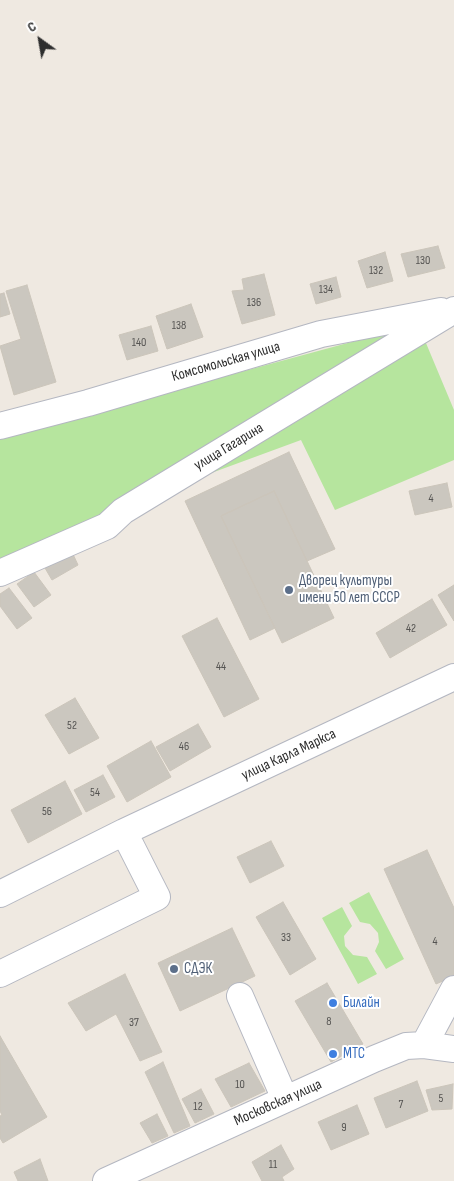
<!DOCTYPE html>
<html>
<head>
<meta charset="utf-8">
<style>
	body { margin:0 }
	#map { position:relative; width:454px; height:1181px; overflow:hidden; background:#efe9e1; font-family:"Sofia Sans Condensed",sans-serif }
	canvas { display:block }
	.north { position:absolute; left:15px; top:15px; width:50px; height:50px; -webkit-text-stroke:4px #fff; paint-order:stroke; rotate:328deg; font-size:14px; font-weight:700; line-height:20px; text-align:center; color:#2e2e2e }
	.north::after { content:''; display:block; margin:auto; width:18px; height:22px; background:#2e2e2e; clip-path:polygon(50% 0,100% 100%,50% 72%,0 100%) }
</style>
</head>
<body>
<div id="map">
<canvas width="454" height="1181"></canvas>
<div class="north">С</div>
</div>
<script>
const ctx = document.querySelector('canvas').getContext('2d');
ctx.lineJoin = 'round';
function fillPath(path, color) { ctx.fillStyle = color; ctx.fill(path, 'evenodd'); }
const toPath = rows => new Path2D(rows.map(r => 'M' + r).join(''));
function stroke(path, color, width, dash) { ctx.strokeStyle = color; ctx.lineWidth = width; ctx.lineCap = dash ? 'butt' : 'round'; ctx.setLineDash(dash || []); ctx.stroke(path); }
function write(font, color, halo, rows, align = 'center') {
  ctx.font = font + ' "Sofia Sans Condensed",sans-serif'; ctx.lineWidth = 4; ctx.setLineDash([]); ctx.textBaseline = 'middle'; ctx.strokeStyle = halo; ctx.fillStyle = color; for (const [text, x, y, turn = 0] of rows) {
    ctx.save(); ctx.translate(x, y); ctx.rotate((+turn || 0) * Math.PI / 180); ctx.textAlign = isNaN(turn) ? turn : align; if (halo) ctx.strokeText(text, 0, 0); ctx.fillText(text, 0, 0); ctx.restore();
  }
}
fillPath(toPath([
	[418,324,454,410,454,460,335,510,301,440,108,511,0,561,0,437],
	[369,892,404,959,386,969,375,951,379,942,378,933,370,924,360,922,349,903],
	[342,907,352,926,344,936,345,946,353,955,367,957,377,974,358,984,322,918]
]), '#b6e59e');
const building = toPath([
	[438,246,445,268,408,277,401,254,438,246],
	[385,252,393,281,367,288,358,261,385,252],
	[264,274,275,315,242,324,232,291,244,290,242,279,264,274],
	[336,277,341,297,316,304,310,284,336,277],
	[27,285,56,382,14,395,0,346,21,339,6,291,27,285],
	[4,293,10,314,0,317,0,294,4,293],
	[191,304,203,337,167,349,156,316,191,304],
	[151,326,158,351,127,360,119,335,151,326],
	[289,452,335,549,307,561,274,491,221,516,275,628,250,640,185,501,289,452],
	[447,483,452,507,415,515,409,491,447,483],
	[274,491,334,618,282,643,221,516,274,491],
	[72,552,78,565,52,580,45,568,72,552],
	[34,572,51,595,34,607,17,584,34,572],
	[454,585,454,621,438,595,454,585],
	[9,588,32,618,17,629,0,606,0,594,9,588],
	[432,599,447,625,390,658,376,633,432,599],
	[217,618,259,699,224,717,182,636,217,618],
	[75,698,99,738,69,754,45,715,75,698],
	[198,724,211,747,170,771,156,747,198,724],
	[151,741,171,777,127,802,107,766,151,741],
	[103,775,115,797,86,812,74,790,103,775],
	[65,781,82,814,28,843,11,810,65,781],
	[271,841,284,866,250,883,237,857,271,841],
	[427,850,454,908,454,976,436,984,384,869,427,850],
	[283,902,316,959,290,975,256,917,283,902],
	[232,928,255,976,180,1011,158,963,232,928],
	[125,974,162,1052,140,1061,116,1014,86,1031,68,1003,125,974],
	[327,983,363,1044,331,1062,295,1001,327,983],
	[0,1036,47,1117,3,1143,0,1138,0,1116,2,1115,0,1111,0,1036],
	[163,1062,190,1126,174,1133,145,1072,163,1062],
	[249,1063,265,1091,231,1107,215,1079,249,1063],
	[417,1081,428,1111,386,1128,374,1098,417,1081],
	[453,1084,452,1109,432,1110,426,1090,453,1084],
	[201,1089,214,1114,195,1123,182,1099,201,1089],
	[357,1105,369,1134,331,1150,318,1122,357,1105],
	[157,1114,168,1136,152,1143,140,1123,157,1114],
	[281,1145,294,1169,282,1177,284,1181,262,1181,252,1162,281,1145],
	[40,1159,48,1181,18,1181,14,1172,40,1159]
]);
fillPath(building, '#cbc7bf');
stroke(building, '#cbc5ba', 1);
const minor = toPath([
	[0,426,88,403,321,334,441,311],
	[0,573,107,526,123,511,454,310],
	[0,894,124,832,454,677],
	[0,974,157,897,124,832],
	[240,996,285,1099],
	[424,1045,454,989],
	[106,1181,374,1059,406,1046,424,1045,454,1049]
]);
stroke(minor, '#b4b7c1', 28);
stroke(minor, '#fff', 26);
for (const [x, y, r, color] of [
	[289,590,5,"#5c6f8a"],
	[174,969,5,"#5c6f8a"],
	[333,1003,5,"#3f7fe0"],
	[333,1054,5,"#3f7fe0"]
]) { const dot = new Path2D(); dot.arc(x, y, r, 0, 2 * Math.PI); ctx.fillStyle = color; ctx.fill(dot); stroke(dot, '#fff', 2); }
write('12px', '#555452', null, [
	["130",423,261],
	["132",376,271],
	["134",326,290],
	["136",254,303],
	["138",179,326],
	["140",139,343],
	["4",431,499],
	["42",411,629],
	["44",221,667],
	["52",72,726],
	["46",184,747],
	["54",95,793],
	["56",47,812],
	["33",286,938],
	["4",435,942],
	["8",329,1022],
	["37",134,1023],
	["10",240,1085],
	["5",441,1099],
	["7",401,1105],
	["12",198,1107],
	["9",344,1128],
	["11",273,1165]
]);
write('15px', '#2e2e2e', '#fff', [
	["Комсомольская улица",226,362,-16],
	["улица Гагарина",229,447,-31],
	["улица Карла Маркса",289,755,-25],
	["Московская улица",278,1103,-24]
]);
write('15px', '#4e5e75', '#fff', [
	["Дворец культуры",299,581],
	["имени 50 лет СССР",299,598],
	["СДЭК",184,969]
], 'left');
write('15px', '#366cbe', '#fff', [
	["Билайн",343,1003],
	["МТС",343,1054]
], 'left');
</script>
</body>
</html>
